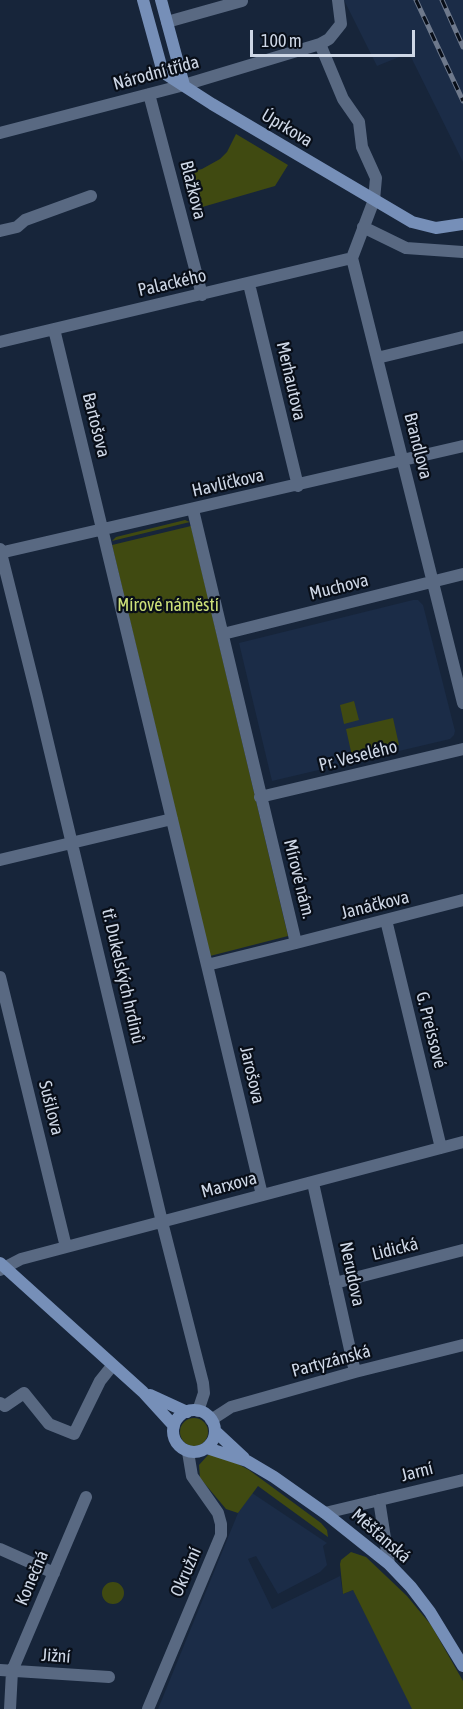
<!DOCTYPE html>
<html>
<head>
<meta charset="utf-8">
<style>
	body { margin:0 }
	#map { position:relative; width:463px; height:1709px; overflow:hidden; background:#17253a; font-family:"Asap Condensed",sans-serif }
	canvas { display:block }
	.scale { position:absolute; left:250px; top:30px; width:165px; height:27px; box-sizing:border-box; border:3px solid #ced7e6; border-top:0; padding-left:8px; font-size:18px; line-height:21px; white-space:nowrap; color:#ced7e6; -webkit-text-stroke:4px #080e18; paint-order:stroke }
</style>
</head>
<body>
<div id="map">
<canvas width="463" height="1709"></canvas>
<div class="scale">100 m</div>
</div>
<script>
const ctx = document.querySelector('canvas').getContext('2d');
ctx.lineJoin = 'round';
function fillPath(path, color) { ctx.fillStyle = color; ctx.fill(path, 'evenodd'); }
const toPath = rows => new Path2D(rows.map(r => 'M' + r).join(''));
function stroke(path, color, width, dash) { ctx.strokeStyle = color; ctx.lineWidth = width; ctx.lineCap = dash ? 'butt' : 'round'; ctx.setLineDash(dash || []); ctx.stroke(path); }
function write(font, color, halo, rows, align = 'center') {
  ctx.font = font + ' "Asap Condensed",sans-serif'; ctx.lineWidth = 4.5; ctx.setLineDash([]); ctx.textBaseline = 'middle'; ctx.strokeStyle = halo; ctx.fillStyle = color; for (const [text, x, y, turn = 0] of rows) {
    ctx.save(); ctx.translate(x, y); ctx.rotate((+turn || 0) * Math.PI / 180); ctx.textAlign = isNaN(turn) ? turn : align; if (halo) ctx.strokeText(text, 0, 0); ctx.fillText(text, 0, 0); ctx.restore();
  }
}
fillPath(toPath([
	[344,0,463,0,463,162,409,53,377,66],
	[413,600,418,600,423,605,455,731,454,735,450,739,272,781,239,643],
	[252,1493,327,1543,323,1546,327,1565,320,1572,278,1594,256,1556,248,1559,272,1609,340,1576,343,1594,353,1590,413,1709,158,1709,238,1513]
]), '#1b2c47');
fillPath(toPath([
	[236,134,288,165,275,186,192,210,183,174,202,169,220,159,227,152],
	[185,520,190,522,112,541,116,537],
	[191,526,288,936,210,956,112,545],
	[354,701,359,720,344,724,340,705],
	[393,718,399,745,352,756,346,729],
	'180 1432a14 14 0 1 1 28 0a14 14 0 1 1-28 0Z',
	[214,1454,225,1457,249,1470,321,1523,327,1530,328,1537,258,1486,238,1513,226,1509,200,1478,199,1465,208,1455],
	[351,1552,366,1557,407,1596,431,1625,463,1681,463,1709,412,1709,353,1590,343,1594,340,1564,341,1560],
	'102 1593a11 11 0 1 1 22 0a11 11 0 1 1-22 0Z'
]), '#404a11');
stroke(toPath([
	[167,22,242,1],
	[320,44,343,99,359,122,362,147,376,178,374,200,352,258,463,703],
	[149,94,202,295],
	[0,133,184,85,320,44,329,39,341,24,338,0],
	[363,227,406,248,463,252],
	[0,231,17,227,25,220,91,196],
	[249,284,298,486],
	[54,329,207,965,296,943,193,510],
	[0,342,352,258],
	[377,358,463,337],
	[0,549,37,697,162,1222,203,1383,204,1393,198,1411],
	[0,553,463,446],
	[223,634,463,574],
	[260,797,463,749],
	[0,860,172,819],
	[386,920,441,1148],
	[296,943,463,900],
	[207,965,262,1195],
	[0,977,66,1247],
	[313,1183,355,1372],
	[0,1270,21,1259,463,1142],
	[335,1283,463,1250],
	[0,1403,5,1406,24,1393,49,1424,74,1434,100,1381,112,1366],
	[211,1420,231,1407,355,1372,463,1345],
	[379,1500,389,1564],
	[325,1513,463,1480],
	[0,1549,54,1573],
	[0,1670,109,1677],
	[10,1709,12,1671,86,1497],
	[148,1709,221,1535,221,1524,218,1513,192,1476,188,1452]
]), '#596982', 12);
stroke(toPath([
	[143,0,162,69,167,75,212,104,412,222,436,228,463,224],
	[161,0,184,85],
	[0,1263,143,1392,174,1426],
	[150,1395,187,1412],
	'173 1431a21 21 0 1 1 42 0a21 21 0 1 1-42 0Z',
	[215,1431,244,1458],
	[207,1448,247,1461,274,1477,325,1513,389,1564,411,1587,430,1612,463,1666]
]), '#768fb8', 12);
const rail = toPath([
	[416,0,463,101],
	[442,0,463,47]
]);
stroke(rail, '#6e798c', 5);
stroke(rail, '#080e18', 3, [9]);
write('18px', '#ced7e6', '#080e18', [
	["Národní třída",156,73,-15],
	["Úprkova",287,128,31],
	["Blažkova",193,190,76],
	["Palackého",172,283,-13],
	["Merhautova",291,381,77],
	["Bartošova",96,425,76],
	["Brandlova",418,446,76],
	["Havlíčkova",228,483,-13],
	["Muchova",339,587,-14],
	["Pr. Veselého",358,756,-14],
	["Mírové nám.",299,879,76],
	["Janáčkova",375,905,-14],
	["tř. Dukelských hrdinů",123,976,77],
	["G. Preissové",431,1030,76],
	["Jarošova",252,1075,77],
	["Sušilova",51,1108,76],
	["Marxova",229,1185,-15],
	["Lidická",395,1249,-14],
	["Nerudova",352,1274,78],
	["Partyzánská",331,1361,-15],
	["Jarní",417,1472,-14],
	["Měšťanská",381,1536,41],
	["Okružní",186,1572,-67],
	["Konečná",32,1578,-67],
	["Jižní",56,1656,4]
]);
write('18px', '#cce079', '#080e18', [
	["Mírové náměstí",168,605]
]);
</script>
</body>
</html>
